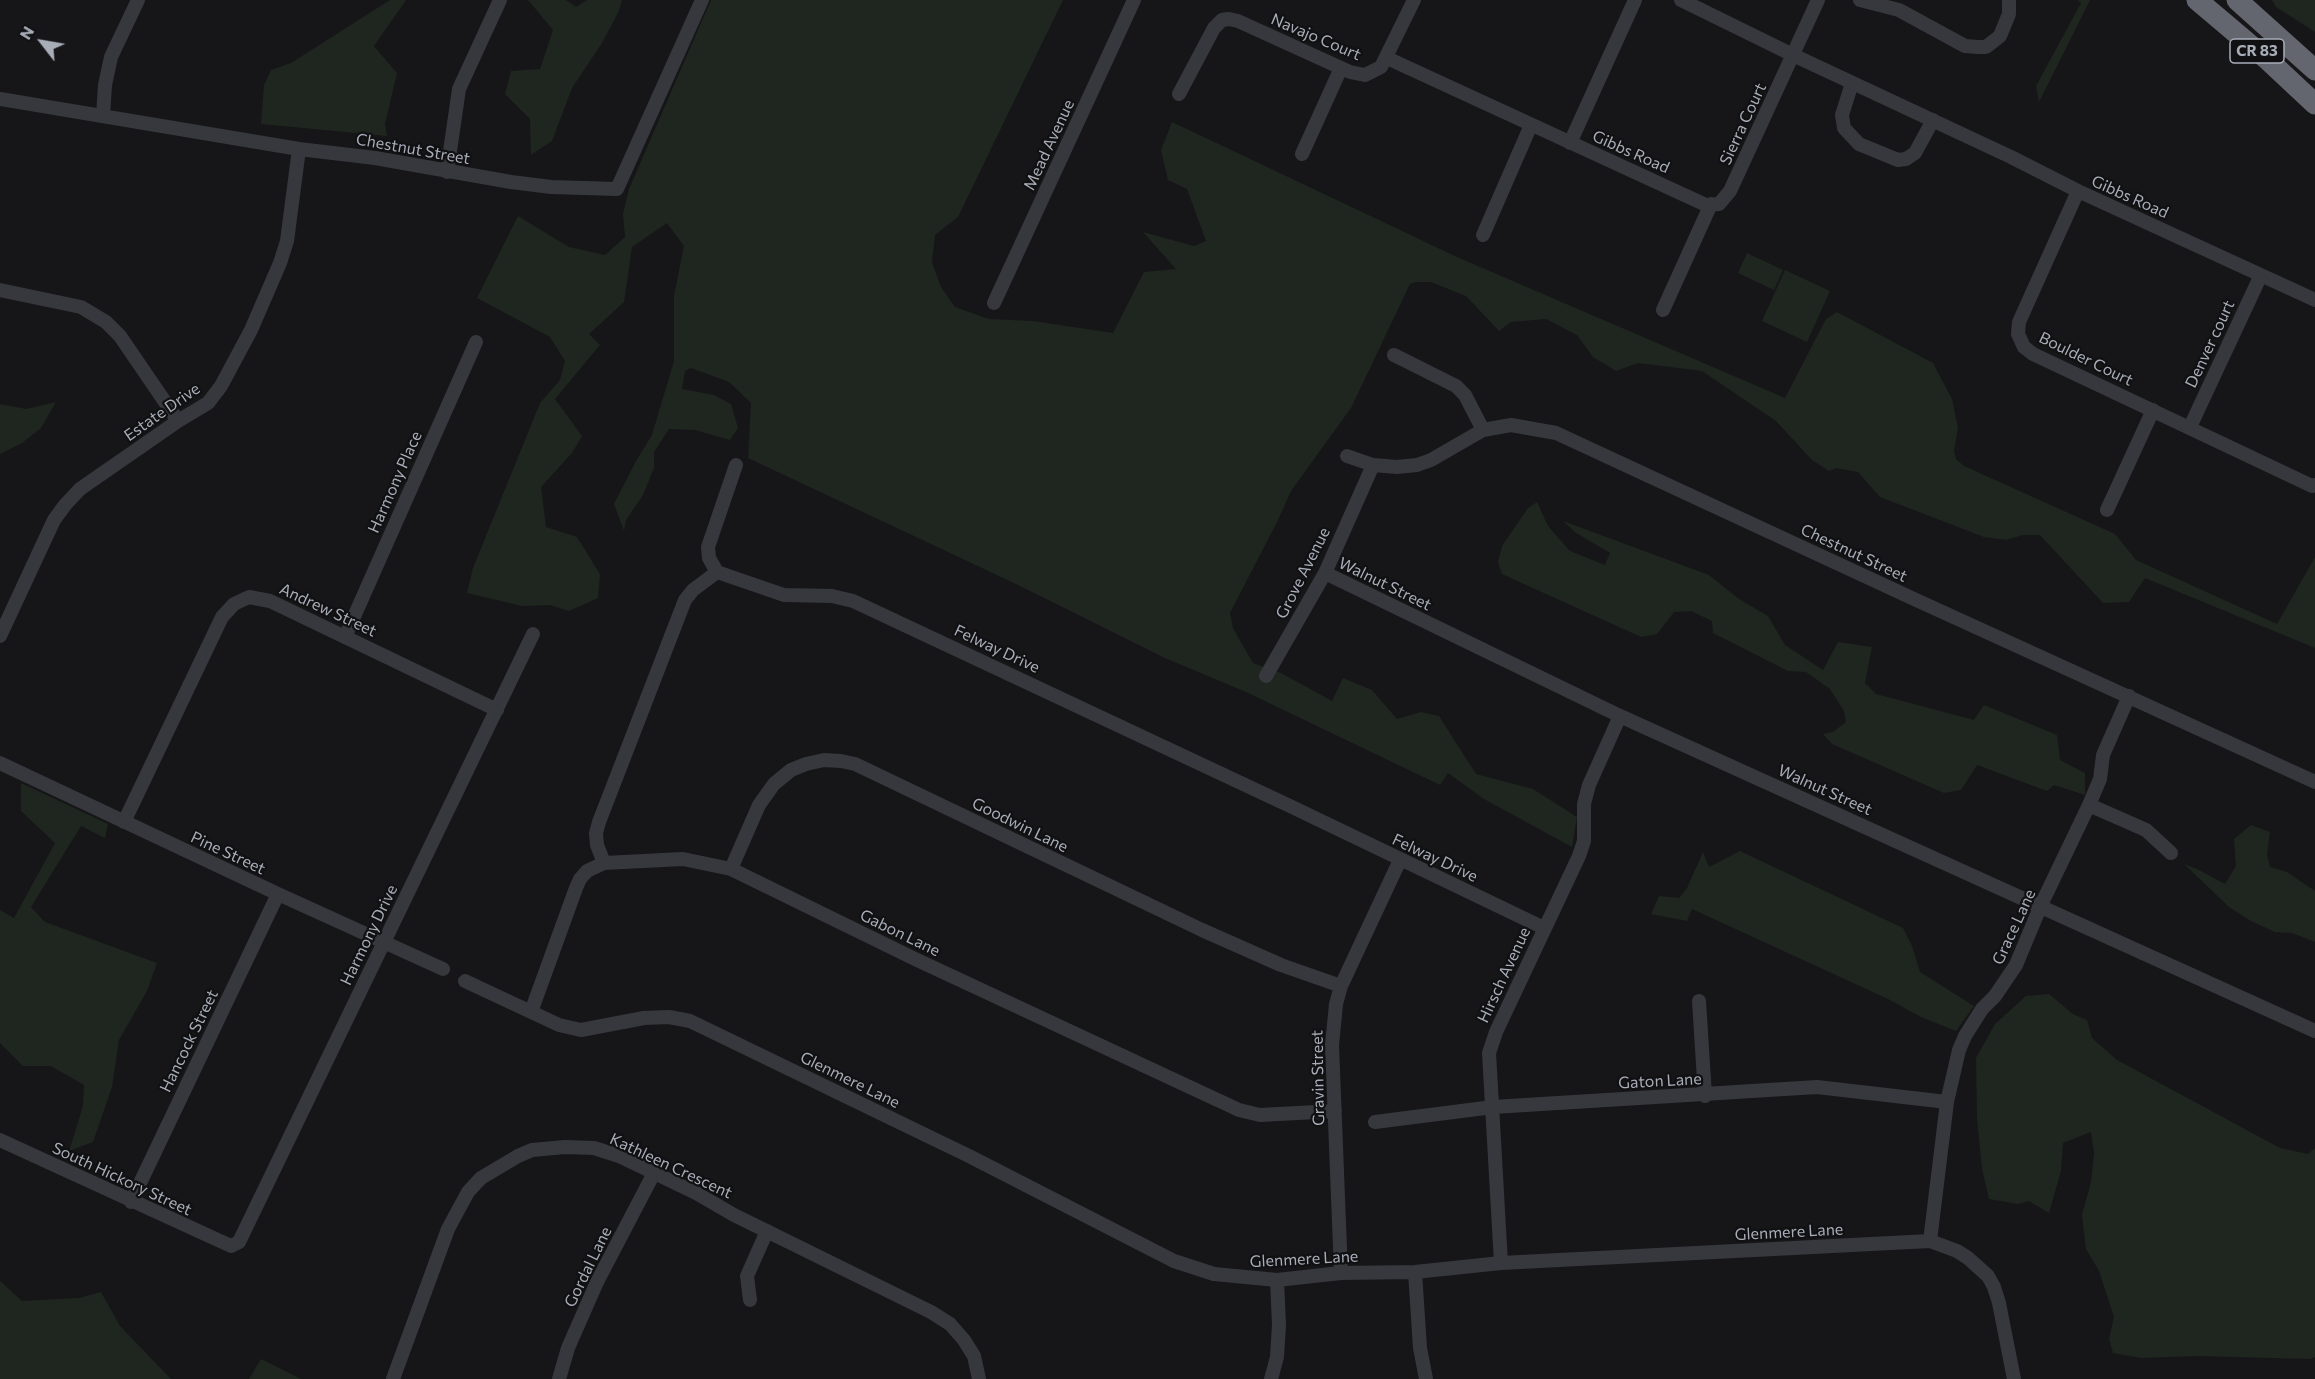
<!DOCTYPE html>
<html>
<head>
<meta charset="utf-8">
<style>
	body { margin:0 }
	#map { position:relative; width:2315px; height:1379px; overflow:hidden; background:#161618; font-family:Commissioner,sans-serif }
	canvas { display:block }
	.north { position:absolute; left:12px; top:12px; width:60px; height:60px; -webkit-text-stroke:4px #111113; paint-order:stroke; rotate:301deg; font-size:16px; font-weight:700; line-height:24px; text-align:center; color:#a8adb8 }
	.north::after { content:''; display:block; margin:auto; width:21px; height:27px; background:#a8adb8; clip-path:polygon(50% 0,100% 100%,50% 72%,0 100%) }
</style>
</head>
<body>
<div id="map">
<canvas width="2315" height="1379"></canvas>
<div class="north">N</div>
</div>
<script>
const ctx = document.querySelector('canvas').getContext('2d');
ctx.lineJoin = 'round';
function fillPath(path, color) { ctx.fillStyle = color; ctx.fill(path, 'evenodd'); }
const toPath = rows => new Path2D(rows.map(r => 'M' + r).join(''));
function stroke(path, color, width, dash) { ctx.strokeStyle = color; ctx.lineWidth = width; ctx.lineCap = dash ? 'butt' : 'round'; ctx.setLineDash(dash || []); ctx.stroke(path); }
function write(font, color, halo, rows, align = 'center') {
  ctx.font = font + ' Commissioner,sans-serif'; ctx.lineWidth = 4.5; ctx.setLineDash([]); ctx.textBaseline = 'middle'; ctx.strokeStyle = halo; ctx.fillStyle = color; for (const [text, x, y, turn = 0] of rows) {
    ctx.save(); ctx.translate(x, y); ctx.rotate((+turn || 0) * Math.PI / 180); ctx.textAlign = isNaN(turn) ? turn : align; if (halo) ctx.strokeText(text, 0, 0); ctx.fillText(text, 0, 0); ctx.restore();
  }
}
fillPath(toPath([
	[390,0,406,0,374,46,397,73,385,124,387,136,261,124,264,85,271,70,291,63],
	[528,0,566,0,576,7,587,0,622,0,619,11,602,43,572,88,552,141,531,155,530,119,505,94,511,71,540,69,553,30],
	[711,0,1063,0,958,217,935,235,932,262,941,287,955,307,989,319,1033,321,1113,333,1144,272,1176,269,1143,232,1194,246,1206,241,1187,189,1168,180,1161,150,1172,122,1457,257,1785,398,1826,319,1837,312,1933,363,1952,399,1958,428,1954,451,1956,459,1964,466,2115,534,2136,560,2277,624,2315,557,2315,648,2145,578,2129,602,2103,603,2040,535,2023,535,2006,540,1984,537,1880,497,1858,472,1836,468,1829,471,1812,460,1776,421,1702,371,1638,363,1616,371,1593,357,1577,335,1546,319,1511,322,1499,331,1466,296,1431,282,1416,282,1410,284,1351,408,1291,491,1278,520,1230,613,1233,628,1253,663,1281,673,1332,701,1343,678,1372,690,1397,719,1421,712,1439,716,1476,774,1533,789,1577,817,1572,847,1484,799,1448,773,1440,785,1246,692,1165,658,1016,584,748,458,751,403,729,382,691,368,685,371,682,389,714,395,731,404,738,428,730,440,695,430,669,429,654,452,654,468,643,495,626,520,624,531,614,504,636,461,652,435,674,361,674,296,684,246,667,223,632,247,624,302,589,334,600,345,555,399,582,436,572,453,541,487,546,527,577,537,600,574,598,598,569,611,550,605,522,606,467,593,473,568,540,403,560,380,565,361,550,337,477,298,518,216,569,247,605,255,625,237,623,214,629,189],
	[2077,0,2090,0,2039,102,2036,86,2081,3],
	[2272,0,2315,0,2315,32,2276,7],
	[1747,253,1783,270,1774,290,1738,273],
	[1785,270,1830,291,1807,342,1762,321],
	[56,402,41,428,22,443,0,454,0,404,26,409],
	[1537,502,1548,526,1570,551,1605,565,1610,553,1576,533,1563,521,1709,575,1739,599,1768,616,1785,645,1823,670,1838,642,1872,647,1865,683,1876,694,1974,720,1984,705,2057,735,2060,760,2085,773,2085,795,2054,785,2047,791,1977,765,1961,790,1944,793,1832,744,1823,734,1833,732,1846,722,1844,711,1830,689,1806,672,1788,671,1713,633,1712,621,1691,611,1674,612,1657,634,1641,637,1502,574,1498,562,1502,546,1528,508],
	[21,783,108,824,105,838,81,826,31,907,45,922,157,963,147,991,119,1040,112,1087,93,1142,69,1151,83,1106,84,1085,51,1066,23,1066,0,1043,0,910,14,918,55,843,21,811],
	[2251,825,2270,832,2267,854,2270,867,2287,872,2315,891,2315,942,2292,933,2275,932,2251,921,2229,907,2184,864,2197,869,2225,884,2236,866,2234,839],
	[1740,851,1903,928,1912,946,1920,972,1974,1006,1956,1031,1921,1017,1888,999,1692,909,1687,921,1651,914,1659,896,1679,898,1687,888,1703,852,1709,867],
	[2049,994,2073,1014,2087,1020,2092,1038,2117,1060,2280,1148,2308,1154,2315,1148,2315,1357,2310,1359,2197,1356,2141,1358,2113,1353,2109,1339,2114,1317,2099,1271,2086,1249,2082,1215,2091,1182,2094,1153,2091,1132,2063,1143,2061,1171,2049,1213,2029,1201,2018,1204,1989,1199,1982,1169,1977,1118,1976,1058,1995,1024,2026,996],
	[0,1281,22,1301,79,1298,101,1292,120,1326,171,1379,0,1379],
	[261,1359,301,1379,249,1379]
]), '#1e261f');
stroke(toPath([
	[1681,0,1793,55,2011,157,2078,191,2315,300],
	[1860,0,1899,10,1965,46,1978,47,1986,47,2000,36,2009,14,2009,0],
	[1387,58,1706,205,1719,204,1730,191,1818,0],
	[1852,83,1842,115,1844,128,1859,144,1898,160,1906,159,1915,153,1933,120],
	[1179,94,1214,28,1222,20,1229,19,1238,21,1350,72,1365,75,1381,67,1414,0],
	[0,99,299,149,375,158,511,182,551,187,617,189,702,0],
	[103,116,105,85,111,57,138,0],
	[1570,143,1635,0],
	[1302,154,1341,68],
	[447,172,459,89,500,0],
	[2078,191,2019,322,2018,334,2024,347,2033,354,2312,486,2315,485],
	[1483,235,1531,125],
	[0,290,81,307,106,322,120,336,178,421],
	[994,303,1134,0],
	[1663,310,1711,204],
	[1394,355,1456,386,1465,395,1483,430],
	[2190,427,2261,275],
	[1347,456,1373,465,1397,467,1417,465,1431,460,1483,430,1511,425,1556,433,1914,599,2315,782],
	[2107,510,2153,410],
	[717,572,709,558,708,547,736,465],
	[1325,573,1620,716,2315,1031],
	[0,636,54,520,65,505,80,489,178,421,208,403,221,386,251,330,280,263,287,241,299,149],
	[345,637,476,342],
	[1266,676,1325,573,1373,465],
	[0,763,278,894,443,969],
	[2089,805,2146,830,2171,853],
	[124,822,222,617,234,604,249,597,270,601,497,710],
	[604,863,597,845,596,833,599,822,685,600,693,590,717,572,784,595,832,596,853,601,1290,806,1544,928],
	[731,869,759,805,774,784,791,770,806,764,824,760,841,761,855,764,1202,930,1281,965,1341,986],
	[465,981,559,1025,581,1030,644,1018,669,1017,690,1021,969,1156,1174,1261,1214,1274,1277,1280,1341,1273,1415,1272,1501,1263,1930,1241,1957,1251,1968,1258,1988,1276,1994,1287,1999,1303,2014,1379],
	[1699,1001,1705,1096],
	[531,1012,576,888,580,879,587,871,604,863,683,859,731,869,915,959,1239,1110,1260,1115,1335,1111],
	[1375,1122,1493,1107,1817,1087,1947,1102],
	[0,1140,231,1246,239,1242,533,634],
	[131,1202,278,894],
	[1930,1241,1947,1102,1959,1050,1965,1036,1982,1009,1995,996,2016,965,2041,905,2089,805,2100,779,2103,755,2129,696],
	[1501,1263,1489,1053,1496,1032,1579,856,1584,841,1584,804,1589,785,1620,716],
	[1415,1272,1420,1348,1426,1379],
	[1341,1273,1332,1045,1336,1004,1341,986,1400,860],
	[750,1300,747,1276,767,1231],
	[393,1379,448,1229,468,1192,481,1178,518,1156,532,1150,565,1147,594,1148,619,1156,696,1193,734,1215,931,1312,950,1324,964,1340,974,1356,979,1379],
	[559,1379,568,1348,597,1282,654,1173],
	[1271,1379,1277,1357,1279,1325,1277,1280]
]), '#37383d', 14);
stroke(toPath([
	[2197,0,2268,60,2315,104],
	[2237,0,2315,70]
]), '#63666e', 21);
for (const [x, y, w] of [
	[2257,51,54]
]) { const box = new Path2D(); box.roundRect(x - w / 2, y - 12, w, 24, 4.5); ctx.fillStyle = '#111113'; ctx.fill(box); stroke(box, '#a8adb8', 1.5); }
write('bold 15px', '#a8adb8', null, [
	["CR 83",2257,51]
]);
write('16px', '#a8adb8', '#111113', [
	["Navajo Court",1316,37,23],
	["Sierra Court",1743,124,-65],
	["Mead Avenue",1049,145,-65],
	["Chestnut Street",413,149,10],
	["Gibbs Road",1631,152,24],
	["Gibbs Road",2130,197,24],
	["Denver court",2210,344,-65],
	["Boulder Court",2086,359,26],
	["Estate Drive",162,412,-35],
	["Harmony Place",395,482,-66],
	["Chestnut Street",1854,553,25],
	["Grove Avenue",1303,573,-63],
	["Walnut Street",1385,584,26],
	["Andrew Street",328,610,25],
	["Felway Drive",997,649,25],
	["Walnut Street",1825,790,24],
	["Goodwin Lane",1020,825,26],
	["Pine Street",228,853,25],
	["Felway Drive",1435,858,25],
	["Grace Lane",2014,927,-65],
	["Gabon Lane",900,933,26],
	["Harmony Drive",369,935,-64],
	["Hirsch Avenue",1504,975,-65],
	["Hancock Street",189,1041,-64],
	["Gravin Street",1318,1078,-91],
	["Glenmere Lane",850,1080,26],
	["Gaton Lane",1660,1081,-3],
	["Kathleen Crescent",671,1166,25],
	["South Hickory Street",122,1179,25],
	["Glenmere Lane",1789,1232,-3],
	["Glenmere Lane",1304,1259,-3],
	["Gordal Lane",588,1267,-64]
]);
</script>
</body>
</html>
